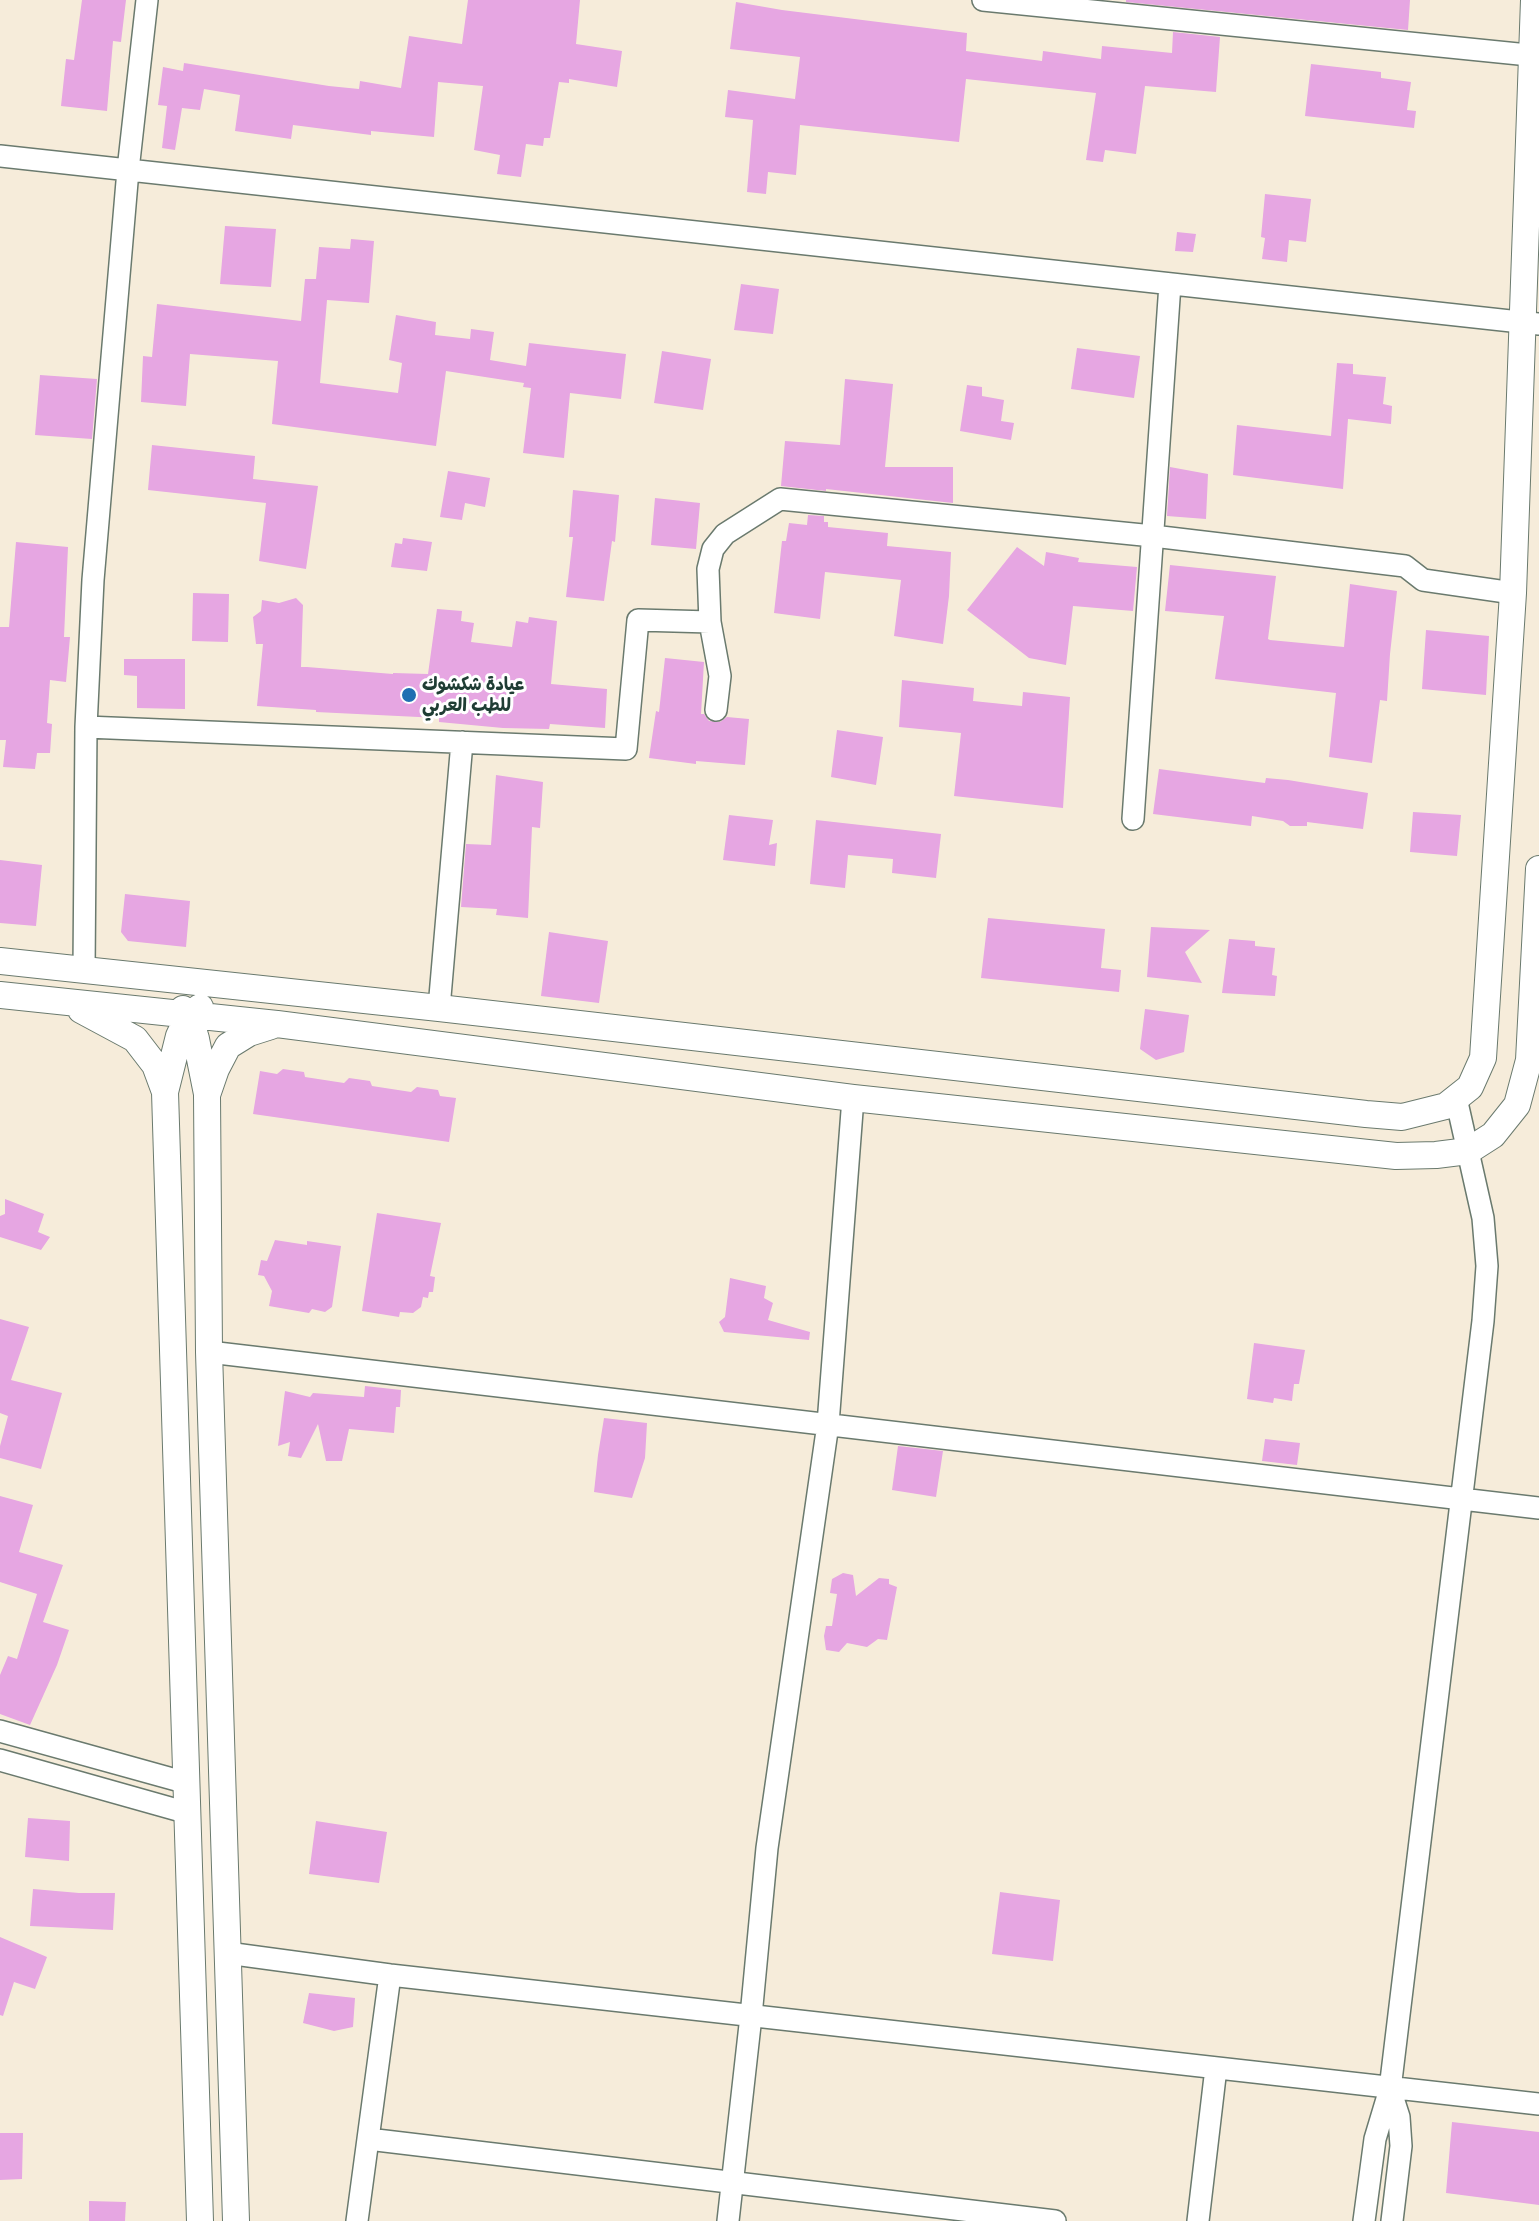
<!DOCTYPE html>
<html>
<head>
<meta charset="utf-8">
<style>
	body { margin:0 }
	canvas { display:block; background:#f6ecda }
</style>
</head>
<body>
<canvas width="1539" height="2221"></canvas>
<script>
const ctx = document.querySelector('canvas').getContext('2d');
ctx.lineJoin = 'round';
function fillPath(path, color) { ctx.fillStyle = color; ctx.fill(path, 'evenodd'); }
const toPath = rows => new Path2D(rows.map(r => 'M' + r).join(''));
function stroke(path, color, width, dash) { ctx.strokeStyle = color; ctx.lineWidth = width; ctx.lineCap = dash ? 'butt' : 'round'; ctx.setLineDash(dash || []); ctx.stroke(path); }
function write(font, color, halo, rows, align = 'center') {
  ctx.font = font + ' Delius,"Playpen Sans Arabic",sans-serif'; ctx.lineWidth = 6; ctx.setLineDash([]); ctx.textBaseline = 'middle'; ctx.strokeStyle = halo; ctx.fillStyle = color; for (const [text, x, y, turn = 0] of rows) {
    ctx.save(); ctx.translate(x, y); ctx.rotate((+turn || 0) * Math.PI / 180); ctx.textAlign = isNaN(turn) ? turn : align; if (halo) ctx.strokeText(text, 0, 0); ctx.fillText(text, 0, 0); ctx.restore();
  }
}
fillPath(toPath([
	[82,0,126,0,121,42,113,41,107,111,61,106,66,59,74,60],
	[468,0,580,0,576,44,622,51,617,87,569,79,569,83,559,82,550,138,544,138,543,146,526,144,521,177,497,174,500,155,474,150,483,86,438,82,434,137,371,131,371,135,293,125,291,139,235,131,240,95,204,89,200,110,182,108,175,150,162,148,167,106,158,105,163,67,183,71,184,63,329,86,359,89,360,81,401,88,409,36,462,44],
	[1126,0,1410,0,1408,30,1126,2],
	[736,2,782,10,967,33,966,51,1042,61,1043,51,1101,59,1102,46,1172,53,1173,32,1220,37,1216,92,1145,86,1136,154,1105,150,1103,162,1086,160,1096,93,966,79,959,142,800,125,796,175,768,172,766,194,747,192,753,120,725,117,728,90,795,99,800,57,730,49],
	[1311,64,1381,72,1381,78,1411,82,1407,110,1416,111,1414,128,1305,116],
	[1265,194,1311,199,1306,242,1289,240,1287,262,1262,259,1265,238,1261,237],
	[225,226,276,229,271,287,220,284],
	[1177,232,1196,234,1193,252,1175,251],
	[351,239,374,241,369,303,327,300,320,383,398,393,402,363,389,360,396,315,436,322,435,335,470,339,471,329,494,332,490,360,526,366,529,343,626,354,621,399,570,393,564,458,523,453,531,388,523,387,524,383,446,371,436,446,272,424,278,361,190,354,186,406,141,402,143,356,152,357,157,304,301,321,305,279,316,279,319,247,350,249],
	[741,284,779,289,773,334,734,330],
	[1077,348,1140,356,1134,398,1071,389],
	[662,351,711,359,703,410,654,403],
	[1337,363,1353,364,1353,374,1386,377,1383,404,1392,406,1391,424,1348,419,1343,489,1233,475,1237,425,1331,436],
	[40,375,97,379,92,439,35,435],
	[845,379,893,384,885,467,953,467,953,503,826,489,826,491,781,486,785,441,840,445],
	[967,385,982,387,982,396,1004,400,1001,421,1014,423,1011,440,960,431],
	[152,445,255,456,253,479,318,486,306,569,259,561,266,503,148,490],
	[1170,467,1208,474,1206,519,1167,516],
	[448,471,490,478,485,507,465,503,462,520,440,517],
	[573,490,619,495,615,542,612,541,604,601,566,597,573,537,569,537],
	[655,498,700,503,696,549,651,545],
	[808,515,824,516,824,522,828,522,828,527,888,533,887,546,951,552,949,596,943,644,894,636,901,580,825,572,820,619,774,613,782,541,786,541,789,523,807,525],
	[403,538,432,542,427,571,391,567,395,543,402,544],
	[16,542,68,547,64,637,70,637,66,682,50,680,47,723,52,724,50,753,37,753,35,769,3,767,6,740,0,740,0,627,9,627],
	[1017,547,1044,566,1046,552,1079,558,1078,562,1137,567,1133,611,1073,606,1066,665,1029,658,967,610],
	[1170,565,1276,576,1268,639,1270,640,1344,647,1350,584,1397,591,1390,654,1387,701,1380,700,1372,763,1329,757,1336,693,1215,679,1224,616,1165,611],
	[193,593,229,594,228,642,192,641],
	[296,598,303,605,301,667,307,667,393,674,393,673,428,674,437,609,462,611,461,621,474,623,471,642,512,647,516,621,528,623,529,617,557,621,551,684,607,689,605,728,550,724,549,729,503,728,439,722,439,718,316,712,316,710,257,706,263,644,256,644,253,617,261,611,262,600,279,603],
	[1426,630,1489,636,1486,695,1422,689],
	[665,658,704,662,701,714,704,714,709,721,720,722,727,717,749,719,745,765,696,761,696,764,649,758,656,711,659,712],
	[124,659,185,659,185,709,137,708,137,676,124,675],
	[902,680,974,688,973,701,1022,706,1023,692,1070,697,1063,808,954,796,961,733,899,727],
	[837,730,883,737,876,785,831,777],
	[1159,769,1265,783,1266,778,1288,780,1368,793,1363,829,1307,822,1307,826,1290,826,1283,821,1252,816,1251,826,1153,814],
	[496,775,543,782,540,828,532,827,528,918,496,915,497,909,461,907,466,844,491,845],
	[1413,812,1461,815,1457,856,1410,852],
	[729,815,773,820,769,845,777,843,775,866,723,860],
	[816,820,941,834,936,878,892,873,893,859,848,855,845,888,810,884],
	[0,860,42,865,36,926,0,923],
	[125,894,190,901,186,947,128,941,121,932],
	[988,918,1105,929,1101,968,1121,970,1119,992,981,978],
	[1151,927,1210,930,1185,952,1202,983,1147,977],
	[549,932,608,941,599,1003,541,996],
	[1229,939,1255,941,1255,946,1275,948,1272,975,1277,976,1275,996,1222,993],
	[1145,1009,1189,1015,1184,1052,1156,1060,1140,1049],
	[283,1069,304,1072,305,1077,344,1083,349,1078,370,1081,372,1086,411,1092,417,1087,438,1090,440,1096,456,1098,449,1142,253,1114,260,1071,277,1074],
	[5,1199,44,1214,38,1232,50,1237,41,1250,0,1237,0,1216,5,1214],
	[377,1213,441,1223,430,1276,435,1277,433,1292,429,1292,428,1298,423,1297,421,1307,413,1313,400,1312,399,1317,362,1311],
	[275,1240,307,1245,307,1241,341,1246,332,1307,325,1312,312,1309,309,1313,269,1306,272,1291,264,1276,258,1275,261,1260,267,1261],
	[730,1278,766,1286,764,1298,773,1303,768,1320,810,1332,809,1340,724,1332,719,1322,725,1317],
	[0,1319,29,1327,11,1380,62,1393,41,1469,0,1458,0,1446,8,1416,0,1413],
	[1254,1343,1305,1350,1299,1384,1294,1384,1292,1401,1274,1398,1273,1403,1247,1399],
	[365,1386,401,1390,400,1407,396,1407,394,1433,349,1429,342,1461,326,1461,318,1424,301,1458,288,1456,290,1442,278,1446,285,1391,310,1397,313,1393,364,1397],
	[604,1418,647,1423,645,1458,632,1498,594,1492,598,1455],
	[1265,1439,1300,1443,1297,1465,1262,1461],
	[898,1446,943,1451,936,1497,892,1490],
	[0,1496,33,1505,19,1552,63,1565,43,1622,69,1630,57,1665,30,1725,0,1714,0,1675,8,1656,17,1659,37,1594,0,1582],
	[843,1573,853,1575,856,1596,879,1578,889,1579,889,1584,897,1587,887,1640,878,1639,867,1647,847,1643,839,1652,826,1650,824,1636,826,1626,832,1626,837,1594,830,1593,832,1579],
	[28,1818,70,1821,69,1861,25,1857],
	[316,1821,387,1832,379,1883,309,1874],
	[33,1889,79,1893,115,1893,113,1930,30,1926],
	[1000,1892,1060,1900,1053,1961,992,1954],
	[0,1937,47,1957,35,1989,14,1982,3,2016,0,2015],
	[309,1993,355,1998,353,2027,334,2031,303,2023],
	[1452,2122,1539,2132,1539,2205,1446,2193],
	[0,2133,23,2133,22,2179,0,2180],
	[89,2201,126,2202,125,2221,89,2221]
]), '#e6a6e2');
const minor = toPath([
	[983,0,1539,56],
	[0,156,1539,324],
	[710,622,720,676,716,710],
	[86,727,626,749,638,620,710,622,708,569,713,549,725,534,780,499,1153,536,1405,566,1423,580,1513,593],
	[1133,819,1170,284],
	[84,970,86,727,93,580,128,170,147,0],
	[439,1008,462,742],
	[209,1352,1539,1508],
	[0,1731,187,1783],
	[0,1760,188,1813],
	[227,1953,390,1975,1539,2104],
	[1390,2089,1399,2117,1401,2146,1392,2221],
	[368,2139,1055,2221],
	[357,2221,390,1975],
	[728,2221,751,2016,767,1848,828,1424,853,1098],
	[1198,2221,1216,2068],
	[1364,2221,1375,2139,1390,2089,1483,1321,1487,1266,1483,1218,1456,1098]
]);
const tertiary = toPath([
	[0,961,439,1008,1366,1114,1402,1117,1446,1106,1470,1087,1483,1058,1513,593,1534,0],
	[0,995,277,1024,853,1098,1396,1156,1436,1155,1468,1151,1493,1135,1517,1105,1529,1060,1539,869],
	[183,1009,189,1015,196,1039,207,1094],
	[81,1010,135,1039,155,1065,165,1092,200,2221],
	[165,1092,179,1036,189,1015,200,1007],
	[236,2221,209,1352,207,1095,216,1069,228,1046,249,1033,271,1026]
]);
stroke(minor, '#6a7a6e', 24);
stroke(tertiary, '#6a7a6e', 28);
stroke(minor, '#fff', 21);
stroke(tertiary, '#fff', 26);
for (const [x, y, r, color] of [
	[409,695,8,"#1f6fb2"]
]) { const dot = new Path2D(); dot.arc(x, y, r, 0, 2 * Math.PI); ctx.fillStyle = color; ctx.fill(dot); stroke(dot, '#fff', 2); }
write('bold 18px', '#1f3d34', '#fff', [
	["عيادة شكشوك",422,685],
	["للطب العربي",422,706]
], 'left');
</script>
</body>
</html>
